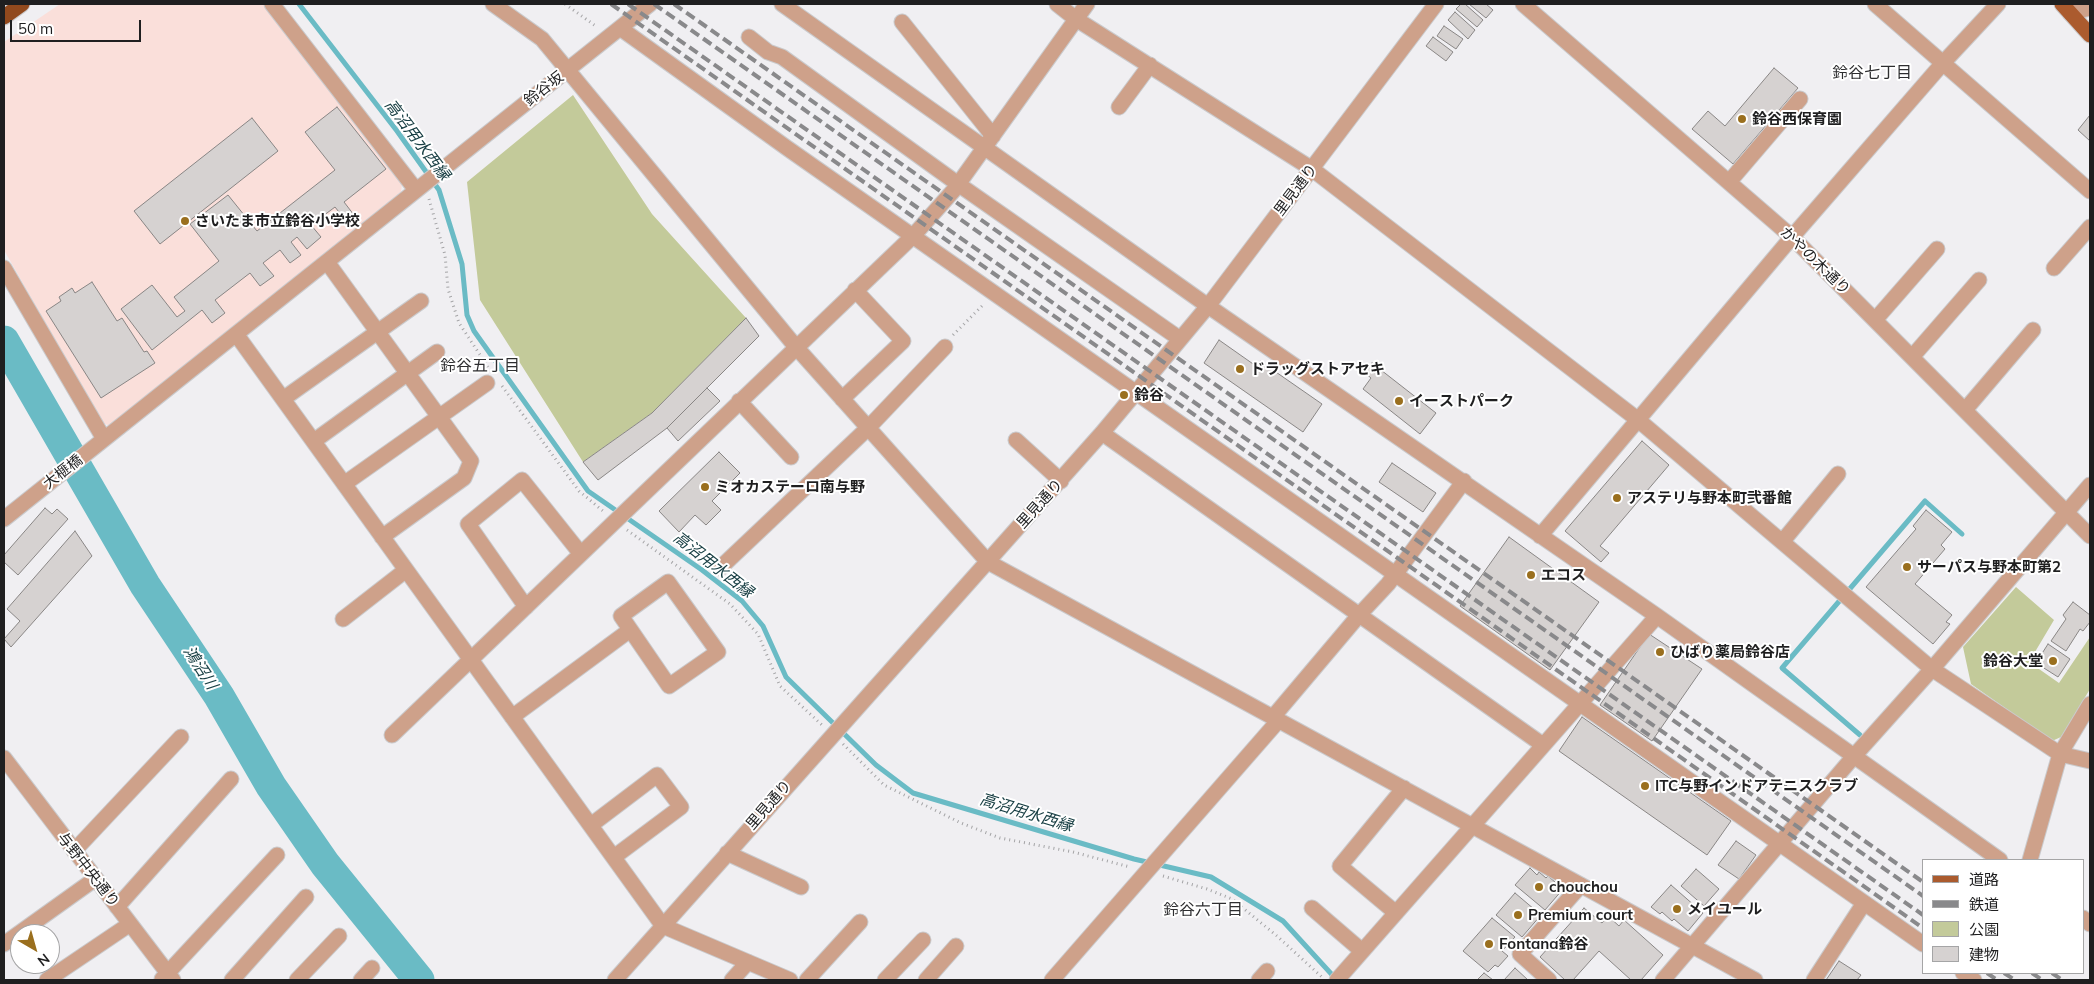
<!DOCTYPE html>
<html>
<head>
<meta charset="utf-8">
<style>
	body { margin:0 }
	#map { position:relative; width:2094px; height:984px; overflow:hidden; background:#f0eff2; font-family:Mulish,"Noto Sans JP",sans-serif }
	canvas { display:block }
	.frame { position:absolute; inset:0; border:5px solid #1f1f20; pointer-events:none }
	.legend { position:absolute; left:1922px; top:859px; width:162px; height:115px; box-sizing:border-box; background:#fff; border:1px solid #a5a5a6; margin:0; padding:6px 9px; list-style:none; font-size:15px; color:#1f1f20 }
	.legend li { display:flex; align-items:center; gap:10px; height:25px }
	.legend b { width:25px; border:1px solid #a5a5a6 }
	.north { position:absolute; left:10px; top:924px; width:50px; height:50px; box-sizing:border-box; background:#fff; border:1px solid #a5a5a6; border-radius:50%; rotate:142deg; font-size:14px; font-weight:700; line-height:20px; text-align:center; color:#1f1f20 }
	.north::after { content:''; display:block; margin:auto; width:18px; height:22px; background:#9a6f1e; clip-path:polygon(50% 0,100% 100%,50% 72%,0 100%) }
	.scale { position:absolute; left:10px; top:20px; width:131px; height:22px; box-sizing:border-box; border:2px solid #1f1f20; border-top:0; padding-left:6px; font-size:15px; line-height:18px; white-space:nowrap; color:#1f1f20; -webkit-text-stroke:4px #fff; paint-order:stroke }
</style>
</head>
<body>
<div id="map">
<canvas width="2094" height="984"></canvas>
<div class="frame"></div>
<ul class="legend">
<li><b style="height:6px;background:#ab5b2e"></b>道路</li>
<li><b style="height:6px;background:#89898b"></b>鉄道</li>
<li><b style="height:14px;background:#c3ca9a"></b>公園</li>
<li><b style="height:14px;background:#d6d2d1"></b>建物</li>
</ul>
<div class="north">N</div>
<div class="scale">50 m</div>
</div>
<script>
const ctx = document.querySelector('canvas').getContext('2d');
ctx.lineJoin = 'round';
function fillPath(path, color) { ctx.fillStyle = color; ctx.fill(path, 'evenodd'); }
const toPath = rows => new Path2D(rows.map(r => 'M' + r).join(''));
function stroke(path, color, width, dash) { ctx.strokeStyle = color; ctx.lineWidth = width; ctx.lineCap = dash ? 'butt' : 'round'; ctx.setLineDash(dash || []); ctx.stroke(path); }
function write(font, color, halo, rows, align = 'center') {
  ctx.font = font + ' Mulish,"Noto Sans JP",sans-serif'; ctx.lineWidth = 4; ctx.setLineDash([]); ctx.textBaseline = 'middle'; ctx.strokeStyle = halo; ctx.fillStyle = color; for (const [text, x, y, turn = 0] of rows) {
    ctx.save(); ctx.translate(x, y); ctx.rotate((+turn || 0) * Math.PI / 180); ctx.textAlign = isNaN(turn) ? turn : align; if (halo) ctx.strokeText(text, 0, 0); ctx.fillText(text, 0, 0); ctx.restore();
  }
}
fillPath(toPath([
	[60,4,264,4,402,184,401,192,111,426,102,423,4,250,4,42]
]), '#fadfda');
fillPath(toPath([
	[573,95,652,214,746,318,652,413,583,462,480,300,467,182],
	[2016,587,2054,620,2029,662,2059,683,2090,637,2090,689,2061,737,2052,741,1971,684,1963,647]
]), '#c3ca9a');
stroke(toPath([
	[299,4,397,131,439,190,462,264,467,315,474,331,588,491,702,570,742,601,763,626,786,677,876,765,913,793,1134,859,1211,877,1283,921,1335,978],
	[1860,735,1782,668,1925,501,1962,534]
]), '#6abbc5', 5);
stroke(toPath([
	[4,341,145,585,219,696,271,786,325,864,419,980]
]), '#6abbc5', 31);
const building = toPath([
	[1461,4,1465,4,1483,20,1477,27,1456,9,1461,4],
	[1469,4,1486,4,1493,10,1486,18,1469,4],
	[1455,12,1475,30,1468,39,1448,20,1455,12],
	[1444,26,1463,39,1456,49,1437,36,1444,26],
	[1433,37,1453,52,1446,61,1426,46,1433,37],
	[1774,68,1798,88,1733,164,1692,129,1708,111,1725,126,1774,68],
	[337,107,386,169,344,202,354,215,346,221,335,207,311,225,321,237,307,249,297,237,291,242,301,255,290,263,280,250,263,263,274,276,260,286,250,273,215,300,225,313,212,323,202,310,152,350,121,309,152,285,177,317,185,311,174,297,219,261,190,224,228,195,257,231,335,170,305,132,337,107],
	[2090,115,2090,141,2078,130,2090,115],
	[252,118,278,151,160,244,134,211,252,118],
	[92,282,117,321,122,318,144,352,147,351,155,363,101,398,46,311,61,301,59,297,72,288,75,293,92,282],
	[746,318,759,336,667,428,598,480,583,462,652,413,746,318],
	[1219,340,1256,366,1260,361,1322,404,1303,432,1204,363,1219,340],
	[1372,363,1436,413,1420,434,1363,389,1371,378,1365,373,1372,363],
	[707,388,720,401,678,441,667,428,707,388],
	[1642,441,1669,465,1600,546,1609,553,1601,562,1565,531,1642,441],
	[719,452,740,473,712,501,721,510,706,525,695,515,679,532,659,511,719,452],
	[1392,463,1436,493,1423,512,1379,482,1392,463],
	[45,508,52,514,57,509,68,519,18,575,4,562,4,555,45,508],
	[1926,510,1952,532,1941,545,1945,549,1915,584,1952,615,1946,622,1950,624,1933,644,1866,587,1916,529,1913,526,1926,510],
	[75,531,92,556,11,647,4,639,20,621,7,609,75,531],
	[1509,537,1599,602,1550,670,1460,606,1509,537],
	[2073,602,2090,615,2090,622,2083,631,2080,629,2066,651,2051,641,2066,619,2063,615,2073,602],
	[1649,634,1702,669,1652,741,1600,705,1649,634],
	[2048,644,2070,659,2058,677,2036,663,2048,644],
	[1582,717,1731,821,1707,855,1559,751,1582,717],
	[1736,841,1756,855,1739,879,1718,865,1736,841],
	[1530,868,1537,875,1539,872,1546,878,1548,876,1563,889,1545,910,1515,885,1530,868],
	[1696,869,1719,889,1704,906,1681,886,1696,869],
	[1671,885,1703,913,1688,931,1674,919,1672,921,1662,912,1660,914,1651,907,1671,885],
	[1515,893,1541,915,1522,937,1496,915,1515,893],
	[1584,908,1602,923,1608,916,1619,926,1624,920,1663,955,1641,980,1631,980,1599,951,1573,980,1565,980,1540,957,1584,908],
	[1492,918,1515,937,1502,951,1508,956,1498,967,1495,965,1488,972,1463,951,1492,918],
	[1839,961,1861,975,1857,980,1826,980,1839,961],
	[1515,968,1528,980,1504,980,1515,968],
	[1484,973,1493,980,1477,980,1484,973]
]);
fillPath(building, '#d6d2d1');
stroke(building, '#898685', 1);
const minor = toPath([
	[272,4,416,190],
	[493,4,542,39,796,347,988,562,1755,980],
	[782,4,1208,306,1657,616,2000,860],
	[1057,4,1076,19,1312,169,1637,419,1932,669,2060,754,2090,761],
	[1523,4,1792,237,2090,536],
	[1875,4,2090,191],
	[2070,13,2090,8],
	[902,22,993,136],
	[620,28,787,148,1923,944],
	[749,37,768,52,782,57,958,184,1180,339],
	[1119,107,1150,65],
	[1729,182,1800,99],
	[327,262,471,461,464,478,382,537],
	[4,268,104,439],
	[2054,268,2090,227],
	[1875,320,1937,249],
	[236,334,663,926,790,980],
	[1912,357,1979,280],
	[283,399,421,301],
	[842,399,903,341,855,290],
	[739,401,791,457],
	[1965,410,2033,330],
	[1102,433,1543,745],
	[1016,440,1061,481],
	[314,441,437,352],
	[344,484,487,383],
	[4,519,650,4],
	[1540,536,1792,237,1943,63,1998,4],
	[1782,542,1838,474],
	[720,568,868,428,945,347],
	[668,582,718,652,669,686,621,616,668,582],
	[526,607,468,524,522,480,581,554],
	[343,619,406,570],
	[512,717,630,630],
	[1273,717,1360,614,1388,584,1464,481],
	[392,735,913,236,954,190,1087,4],
	[4,758,173,980],
	[591,825,657,775,681,807,614,857],
	[74,851,181,737],
	[727,853,801,887],
	[2030,860,2060,754,2090,704],
	[117,907,231,779],
	[1312,908,1362,951],
	[1396,913,1340,866,1404,788],
	[2083,918,2090,924],
	[4,944,95,879],
	[1963,973,1974,980],
	[162,979,277,855],
	[47,980,130,924],
	[232,980,306,897],
	[297,980,339,936],
	[361,980,372,968],
	[615,980,1102,433,1208,306,1436,4],
	[732,980,748,962],
	[807,980,860,922],
	[885,980,923,940],
	[926,980,956,946],
	[1052,980,1279,720],
	[1259,980,1267,971],
	[1337,980,1657,616],
	[1549,980,1520,954,1581,885],
	[1663,980,1855,755,1932,669,2090,485],
	[1814,980,1864,903]
]);
const major = toPath([
	[2062,4,2090,35]
]);
const highway = toPath([
	[4,17,22,4]
]);
stroke(minor, '#cacacc', 17);
stroke(major, '#cacacc', 17);
stroke(highway, '#cacacc', 17);
stroke(toPath([
	[565,4,597,27],
	[429,199,445,255,448,289,459,323,488,367],
	[953,335,984,304],
	[502,386,579,491,603,511],
	[627,530,730,604,758,634,780,686,822,725],
	[843,744,884,785,961,823,1000,838,1073,852,1130,867],
	[1163,876,1207,889,1232,899,1277,936,1323,978]
]), '#a4a4a6', 3, [1, 4]);
stroke(minor, '#cea18a', 15);
stroke(major, '#ab5b2e', 15);
stroke(highway, '#91491d', 15);
stroke(toPath([
	[611,4,1923,928],
	[628,4,1923,915],
	[654,4,1923,896],
	[674,4,1923,882],
	[1987,973,1997,980],
	[2004,973,2015,980],
	[2032,973,2042,980],
	[2052,973,2062,980]
]), '#89898b', 4, [10, 5]);
for (const [x, y, r, color] of [
	[1742,119,5,"#9a6f1e"],
	[185,221,5,"#9a6f1e"],
	[1240,369,5,"#9a6f1e"],
	[1124,395,5,"#9a6f1e"],
	[1399,401,5,"#9a6f1e"],
	[705,487,5,"#9a6f1e"],
	[1617,498,5,"#9a6f1e"],
	[1907,567,5,"#9a6f1e"],
	[1531,575,5,"#9a6f1e"],
	[1660,652,5,"#9a6f1e"],
	[2053,661,5,"#9a6f1e"],
	[1645,786,5,"#9a6f1e"],
	[1539,887,5,"#9a6f1e"],
	[1677,909,5,"#9a6f1e"],
	[1518,915,5,"#9a6f1e"],
	[1489,944,5,"#9a6f1e"]
]) { const dot = new Path2D(); dot.arc(x, y, r, 0, 2 * Math.PI); ctx.fillStyle = color; ctx.fill(dot); stroke(dot, '#fff', 2); }
write('15px', '#1f1f20', '#fff', [
	["鈴谷坂",544,89,-38],
	["里見通り",1296,190,-53],
	["かやの木通り",1815,261,44],
	["大榧橋",63,472,-38],
	["里見通り",1040,504,-48],
	["里見通り",769,805,-49],
	["与野中央通り",88,870,52]
]);
write('bold 15px', '#1f1f20', '#fff', [
	["鈴谷西保育園",1752,119],
	["さいたま市立鈴谷小学校",195,221],
	["ドラッグストアセキ",1250,369],
	["鈴谷",1134,395],
	["イーストパーク",1409,401],
	["ミオカステーロ南与野",715,487],
	["アステリ与野本町弐番館",1627,498],
	["サーパス与野本町第2",1917,567],
	["エコス",1541,575],
	["ひばり薬局鈴谷店",1670,652],
	["鈴谷大堂",2043,661,"right"],
	["ITC与野インドアテニスクラブ",1655,786],
	["chouchou",1549,887],
	["メイユール",1687,909],
	["Premium court",1528,915],
	["Fontana鈴谷",1499,944]
], 'left');
write('16px', '#2e2e30', '#fff', [
	["鈴谷七丁目",1872,73],
	["鈴谷五丁目",480,366],
	["鈴谷六丁目",1203,910]
]);
write('italic 16px', '#1a4045', '#fff', [
	["高沼用水西縁",417,140,53],
	["高沼用水西縁",713,565,38],
	["鴻沼川",200,668,57],
	["高沼用水西縁",1026,813,17]
]);
</script>
</body>
</html>
